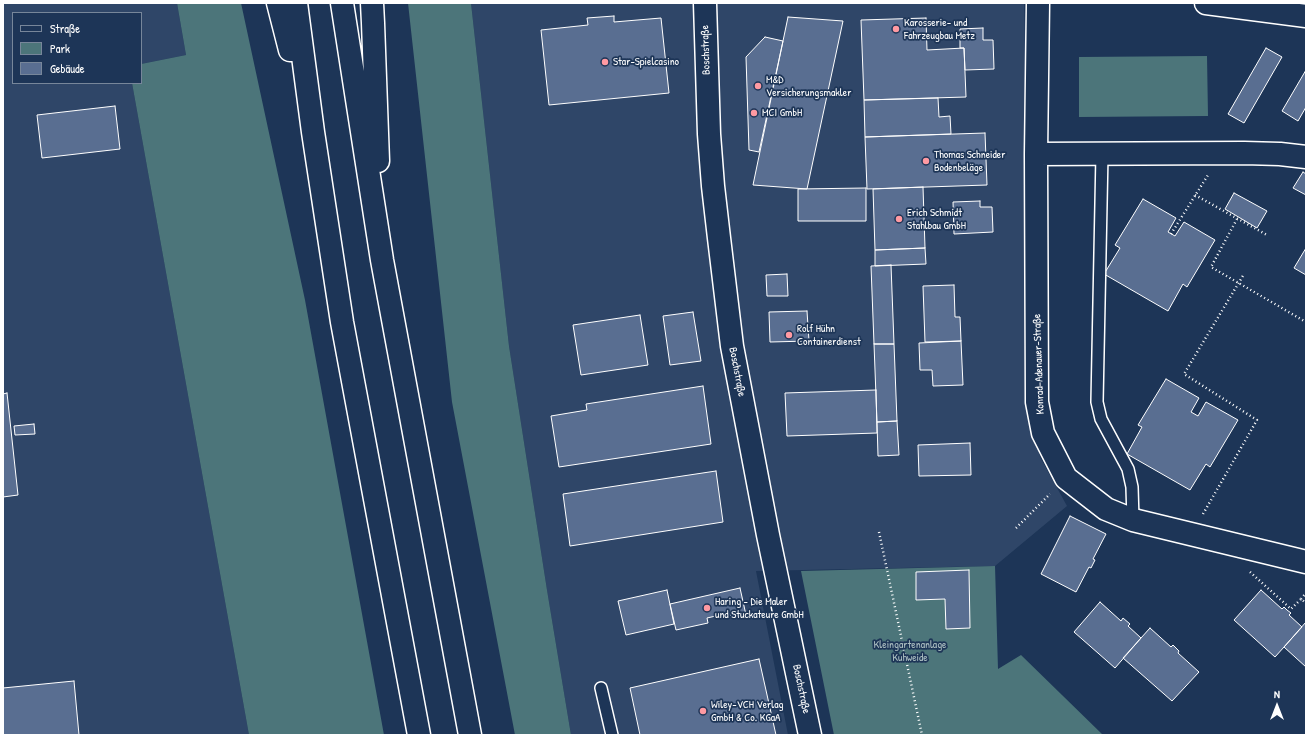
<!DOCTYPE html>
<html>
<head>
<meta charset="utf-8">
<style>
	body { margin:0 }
	#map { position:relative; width:1309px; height:738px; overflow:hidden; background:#1d3557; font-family:"Patrick Hand",sans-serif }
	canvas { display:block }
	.frame { position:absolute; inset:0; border:4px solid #fff; pointer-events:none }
	.legend { position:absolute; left:12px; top:12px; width:130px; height:72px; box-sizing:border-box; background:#1d3557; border:1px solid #77869a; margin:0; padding:5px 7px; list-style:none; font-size:12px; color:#fff }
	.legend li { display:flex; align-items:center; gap:8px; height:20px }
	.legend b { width:20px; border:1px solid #77869a }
	.north { position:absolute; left:1257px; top:686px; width:40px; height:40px; -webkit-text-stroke:3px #1d3557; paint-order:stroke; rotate:0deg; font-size:11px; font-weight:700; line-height:16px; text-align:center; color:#fff }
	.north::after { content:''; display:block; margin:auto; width:14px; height:18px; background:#fff; clip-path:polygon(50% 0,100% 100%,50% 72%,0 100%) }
</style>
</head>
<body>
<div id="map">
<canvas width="1309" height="738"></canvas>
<div class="frame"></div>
<ul class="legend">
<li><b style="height:5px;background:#1d3557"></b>Straße</li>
<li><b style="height:11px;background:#4c757a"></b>Park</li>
<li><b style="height:11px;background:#596e91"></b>Gebäude</li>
</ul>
<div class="north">N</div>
</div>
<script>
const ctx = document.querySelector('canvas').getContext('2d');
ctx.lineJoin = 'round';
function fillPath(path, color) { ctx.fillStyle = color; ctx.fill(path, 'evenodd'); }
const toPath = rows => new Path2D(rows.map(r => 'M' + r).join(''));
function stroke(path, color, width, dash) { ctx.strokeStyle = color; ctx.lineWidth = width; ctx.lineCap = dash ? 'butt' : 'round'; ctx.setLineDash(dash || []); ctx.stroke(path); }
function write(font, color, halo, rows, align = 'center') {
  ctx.font = font + ' "Patrick Hand",sans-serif'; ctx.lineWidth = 3.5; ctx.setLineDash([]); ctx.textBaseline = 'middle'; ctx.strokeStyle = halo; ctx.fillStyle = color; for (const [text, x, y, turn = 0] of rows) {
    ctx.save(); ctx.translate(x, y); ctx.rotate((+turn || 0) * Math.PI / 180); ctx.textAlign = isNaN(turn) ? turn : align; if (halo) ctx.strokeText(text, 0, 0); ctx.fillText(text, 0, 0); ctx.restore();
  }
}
fillPath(toPath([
	[3,3,177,3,186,55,141,64,141,13,13,13,13,83,132,83,249,735,3,735],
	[471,3,1024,3,1035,424,1040,457,1067,506,995,566,756,571,788,735,571,735,547,590,509,346]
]), '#2f4668');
fillPath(toPath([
	[177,3,241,3,305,300,384,735,249,735,132,83,141,83,141,64,186,55],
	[408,3,471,3,509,346,547,590,571,735,515,735,452,402],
	[1207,56,1208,116,1079,117,1079,57],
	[995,566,998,669,1021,655,1103,735,834,735,801,571]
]), '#4c757a');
const building = toPath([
	[614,16,614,22,661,18,669,93,549,105,541,30,588,25,587,18,614,16],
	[788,17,843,21,807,189,753,185,788,17],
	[926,18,927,50,964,48,966,97,864,100,861,20,926,18],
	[983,28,983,40,993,40,994,69,965,70,964,48,960,48,960,29,983,28],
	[765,37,783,41,759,152,749,150,746,57,765,37],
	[1266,48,1282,57,1244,123,1228,114,1266,48],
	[1306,70,1306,107,1298,121,1282,111,1306,70],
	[938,98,939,117,950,116,951,134,865,137,864,100,938,98],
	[115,106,120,149,42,158,37,115,115,106],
	[985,133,987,185,867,189,865,137,985,133],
	[1303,172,1306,174,1306,195,1293,188,1303,172],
	[923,187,925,248,875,250,873,189,923,187],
	[866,188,866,221,798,221,798,189,866,188],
	[1234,193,1267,211,1257,228,1225,209,1234,193],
	[1143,199,1176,218,1168,232,1175,236,1184,222,1215,240,1187,287,1183,284,1168,311,1104,274,1120,248,1115,245,1143,199],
	[980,201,980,207,992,207,993,232,954,234,953,202,980,201],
	[925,248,926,264,875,266,875,250,925,248],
	[1306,248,1306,275,1294,268,1306,248],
	[891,265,894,344,874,344,871,266,891,265],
	[787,274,788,296,767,296,766,275,787,274],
	[954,285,955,317,960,317,961,341,925,342,923,286,954,285],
	[807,311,809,341,770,342,769,312,807,311],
	[693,312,701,361,670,365,663,316,693,312],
	[640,315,648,365,581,375,573,325,640,315],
	[961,341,963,385,933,386,932,370,920,370,919,343,961,341],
	[874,344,894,344,897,421,877,422,874,344],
	[1166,379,1199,398,1191,412,1198,416,1206,402,1238,420,1210,467,1206,464,1190,490,1127,454,1142,427,1138,425,1166,379],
	[703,386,711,444,559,467,551,416,587,410,586,404,703,386],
	[876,390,877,433,787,436,785,393,876,390],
	[7,393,18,495,3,497,3,394,7,393],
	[897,421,899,455,878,456,877,422,897,421],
	[34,424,35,434,15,435,14,426,34,424],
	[970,443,971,475,919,476,918,445,970,443],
	[716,471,723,522,570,546,563,494,716,471],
	[1070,516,1106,534,1093,559,1095,560,1091,568,1089,567,1076,592,1041,574,1070,516],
	[969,570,970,628,946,629,945,599,916,600,916,572,969,570],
	[740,588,746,615,731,618,729,613,707,618,708,623,676,630,670,604,740,588],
	[667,590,674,624,626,635,618,601,667,590],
	[1261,590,1282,609,1284,607,1287,610,1291,613,1289,615,1302,627,1275,657,1234,620,1261,590],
	[1100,602,1121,621,1123,618,1130,624,1128,626,1141,638,1115,668,1074,632,1100,602],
	[1306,622,1306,667,1284,647,1306,622],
	[1150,628,1171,647,1173,645,1179,651,1178,653,1199,672,1172,701,1123,658,1150,628],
	[759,659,776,735,640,735,630,688,759,659],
	[74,681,79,735,3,735,3,688,74,681]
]);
fillPath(building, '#596e91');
stroke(building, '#fff', 1);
const lane = toPath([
	[1102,154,1097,402,1101,419,1128,469,1132,487,1133,520],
	[601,688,612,735]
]);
const street = toPath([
	[705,3,709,134,713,186,719,238,732,346,768,535,810,735],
	[1038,3,1036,154,1037,402,1043,433,1066,478,1106,509,1133,520,1306,562],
	[1206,3,1306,16],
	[1036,154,1244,153,1280,154,1306,157]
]);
const highway = toPath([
	[278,3,290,50],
	[296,3,313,132,342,322,419,735],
	[342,3,382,260,470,735],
	[372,3,373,23,378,161]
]);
stroke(lane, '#fff', 14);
stroke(street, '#fff', 25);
stroke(highway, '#fff', 25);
stroke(toPath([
	[1195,195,1267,235],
	[1237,219,1211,267,1306,322],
	[1171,234,1208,175],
	[1203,514,1257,420,1184,374,1244,274],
	[1016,528,1050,494],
	[879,532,922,735],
	[1250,572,1291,609,1301,599,1306,603],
	[1301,599,1306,593]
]), '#fff', 2.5, [1, 3]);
stroke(lane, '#1d3557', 11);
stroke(street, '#1d3557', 22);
stroke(highway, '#1d3557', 22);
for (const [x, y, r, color] of [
	[896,29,4,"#ff9aa2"],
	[605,62,4,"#ff9aa2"],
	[758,86,4,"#ff9aa2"],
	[754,113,4,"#ff9aa2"],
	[926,161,4,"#ff9aa2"],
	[899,219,4,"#ff9aa2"],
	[789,335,4,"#ff9aa2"],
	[707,608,4,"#ff9aa2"],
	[703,711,4,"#ff9aa2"]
]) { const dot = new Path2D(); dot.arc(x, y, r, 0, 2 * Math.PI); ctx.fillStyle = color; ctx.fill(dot); stroke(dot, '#1d3557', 1.5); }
write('11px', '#fff', '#1d3557', [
	["Karosserie- und",904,23],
	["Fahrzeugbau Metz",904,36],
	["Star-Spielcasino",613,62],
	["M&D",766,80],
	["Versicherungsmakler",766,93],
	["MCI GmbH",762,113],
	["Thomas Schneider",934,155],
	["Bodenbeläge",934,168],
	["Erich Schmidt",907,213],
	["Stahlbau GmbH",907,226],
	["Rolf Hühn",797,329],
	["Containerdienst",797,342],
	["Haring - Die Maler",715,602],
	["und Stuckateure GmbH",715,615],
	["Wiley-VCH Verlag",711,705],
	["GmbH & Co. KGaA",711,718]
], 'left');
write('11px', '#fff', '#1d3557', [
	["Boschstraße",706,50,-92],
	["Konrad-Adenauer-Straße",1039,364,-92],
	["Boschstraße",737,372,79],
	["Boschstraße",801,689,78]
]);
write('11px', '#aec1c3', '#1d3557', [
	["Kleingartenanlage",910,645],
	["Kuhweide",910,658]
]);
</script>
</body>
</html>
